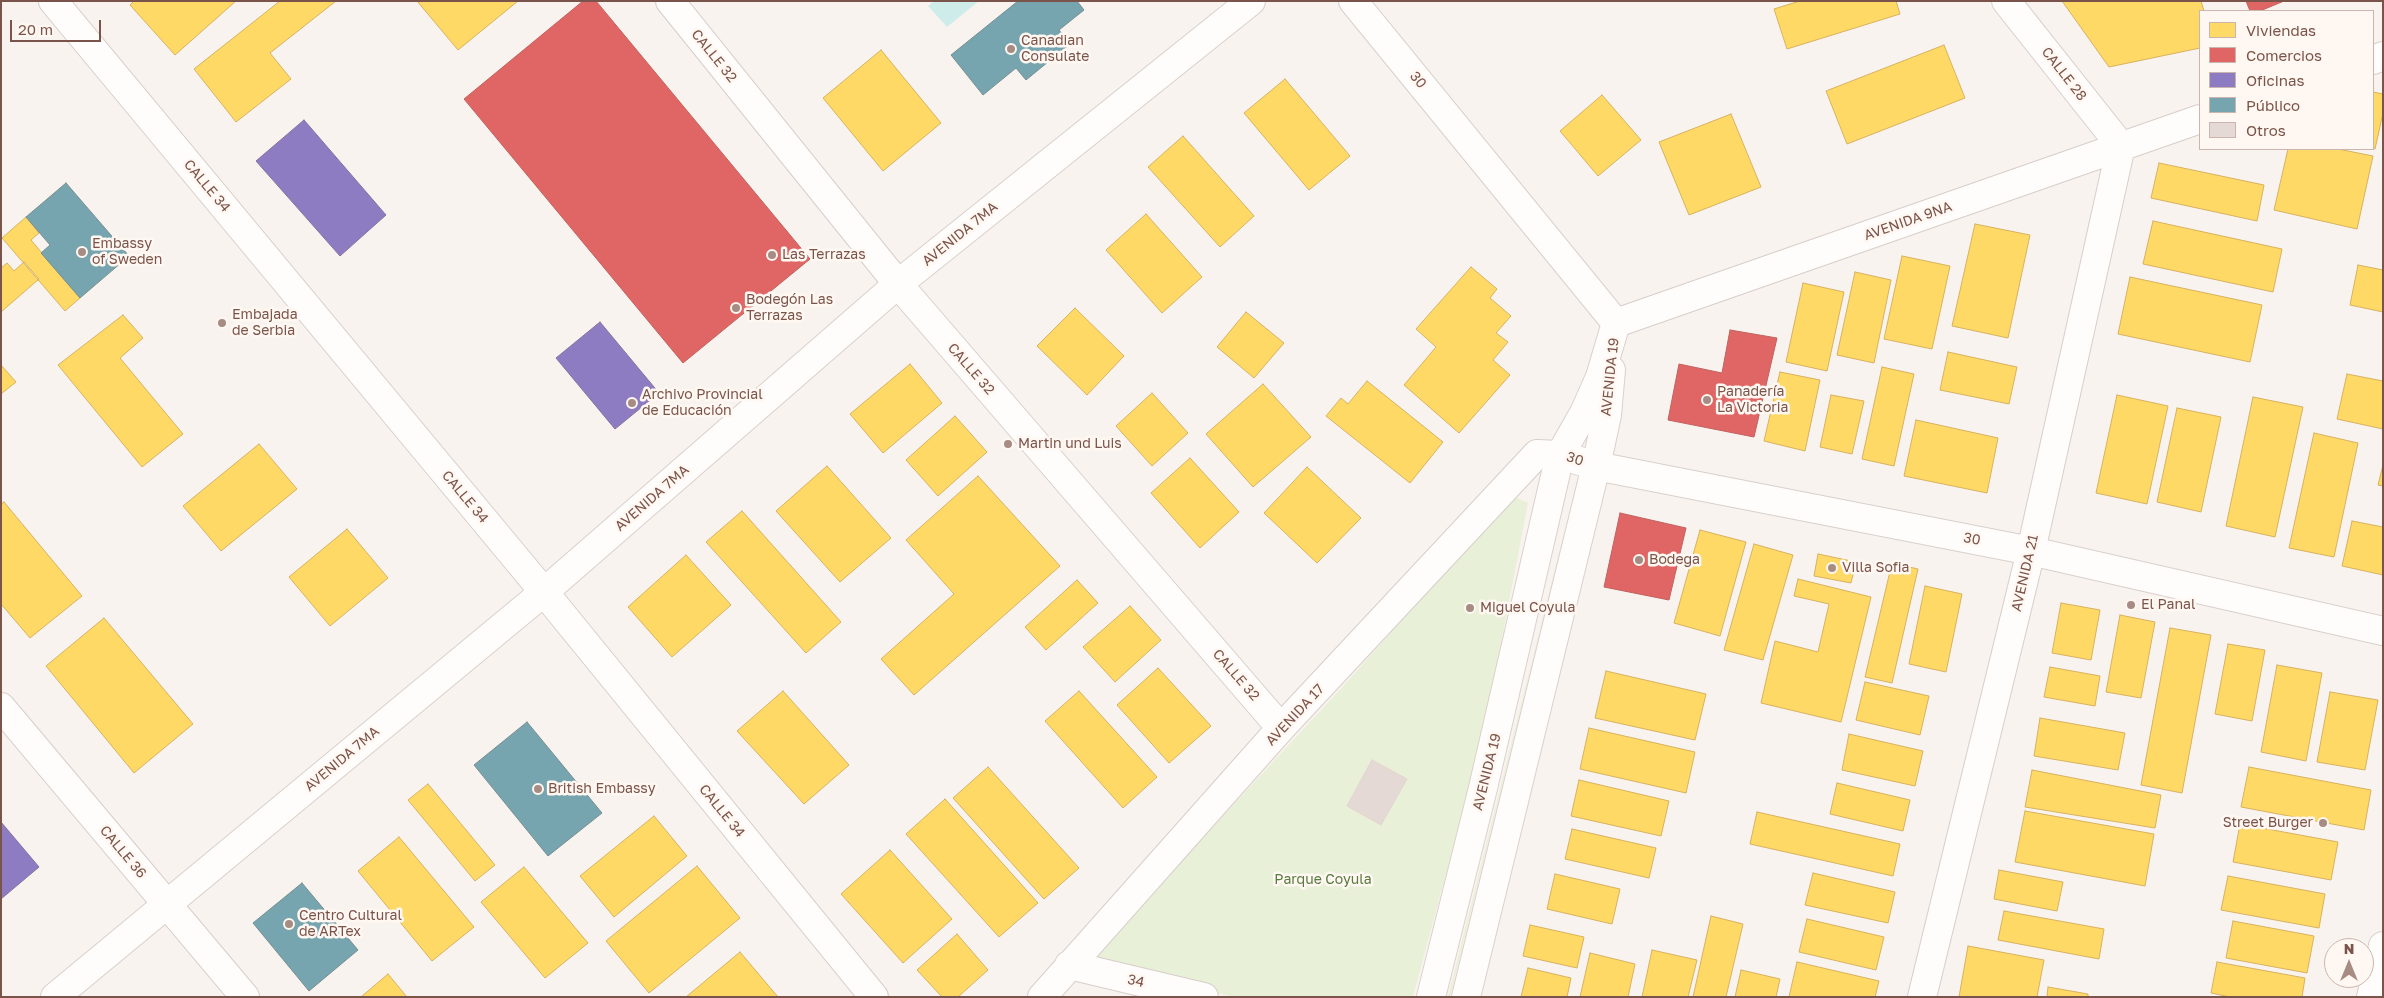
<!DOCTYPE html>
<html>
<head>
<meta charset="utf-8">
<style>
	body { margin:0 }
	#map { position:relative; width:2384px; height:998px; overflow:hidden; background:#f8f3ee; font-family:"Golos Text",sans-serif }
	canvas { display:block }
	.frame { position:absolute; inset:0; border:2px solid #7a544a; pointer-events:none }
	.legend { position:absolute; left:2199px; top:10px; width:175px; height:140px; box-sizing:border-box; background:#fff7f1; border:1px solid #cab6ae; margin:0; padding:6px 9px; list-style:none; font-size:15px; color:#7a544a }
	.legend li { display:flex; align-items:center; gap:10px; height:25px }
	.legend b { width:25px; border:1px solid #cab6ae }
	.north { position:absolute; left:2324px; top:938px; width:50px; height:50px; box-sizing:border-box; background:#fff7f1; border:1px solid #cab6ae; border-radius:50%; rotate:0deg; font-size:14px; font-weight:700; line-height:20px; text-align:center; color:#7a544a }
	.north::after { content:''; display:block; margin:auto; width:18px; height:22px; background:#a68c83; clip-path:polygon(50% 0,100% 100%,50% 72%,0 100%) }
	.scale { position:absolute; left:10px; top:20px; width:91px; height:22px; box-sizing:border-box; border:2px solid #7a544a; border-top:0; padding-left:6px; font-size:15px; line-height:18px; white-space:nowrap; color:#7a544a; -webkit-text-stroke:4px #fff7f1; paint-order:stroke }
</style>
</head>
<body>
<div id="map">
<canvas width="2384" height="998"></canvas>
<div class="frame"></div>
<ul class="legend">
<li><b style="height:14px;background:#ffd966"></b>Viviendas</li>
<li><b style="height:14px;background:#e06666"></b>Comercios</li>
<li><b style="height:14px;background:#8e7cc3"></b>Oficinas</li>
<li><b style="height:14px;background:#76a5af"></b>Público</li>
<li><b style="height:14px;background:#e5d9d5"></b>Otros</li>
</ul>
<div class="north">N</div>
<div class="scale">20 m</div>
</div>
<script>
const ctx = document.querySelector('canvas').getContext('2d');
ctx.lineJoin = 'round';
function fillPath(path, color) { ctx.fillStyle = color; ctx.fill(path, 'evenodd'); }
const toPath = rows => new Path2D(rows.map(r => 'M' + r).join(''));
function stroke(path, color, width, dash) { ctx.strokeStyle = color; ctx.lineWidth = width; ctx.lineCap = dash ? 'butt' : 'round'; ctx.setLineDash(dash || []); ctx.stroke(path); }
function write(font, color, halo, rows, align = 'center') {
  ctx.font = font + ' "Golos Text",sans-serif'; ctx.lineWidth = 5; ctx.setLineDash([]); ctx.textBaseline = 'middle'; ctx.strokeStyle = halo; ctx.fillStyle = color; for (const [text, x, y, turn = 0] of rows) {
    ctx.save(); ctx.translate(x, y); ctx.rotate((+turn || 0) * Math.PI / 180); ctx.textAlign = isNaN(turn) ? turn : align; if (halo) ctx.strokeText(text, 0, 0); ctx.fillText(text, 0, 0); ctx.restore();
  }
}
fillPath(toPath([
	[1581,465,1450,997,1448,997],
	[1513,496,1528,503,1484,732,1413,997,1234,997,1094,964,1091,958,1348,681,1498,510]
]), '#e9f0d8');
fillPath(toPath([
	[934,1,979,1,947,27,928,6]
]), '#ceecea');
const homes = toPath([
	[134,1,236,1,175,55,130,5,134,1],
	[280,1,336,1,270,53,291,79,236,122,194,69,280,1],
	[417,1,518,1,458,50,417,1],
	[1800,1,1896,1,1900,14,1787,49,1774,9,1800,1],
	[2062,1,2201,1,2204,11,2200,11,2200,48,2109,67,2062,1],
	[1944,45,1965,98,1847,144,1826,91,1944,45],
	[881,50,941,123,883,171,823,98,881,50],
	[1285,79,1350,156,1309,190,1244,113,1285,79],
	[2373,92,2383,94,2383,113,2375,149,2373,148,2373,92],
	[1602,95,1641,140,1598,176,1560,131,1602,95],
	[1731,114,1761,187,1689,215,1659,142,1731,114],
	[1183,136,1254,216,1220,247,1148,167,1183,136],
	[2288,149,2338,149,2373,156,2357,229,2274,210,2288,149],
	[2159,163,2264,185,2257,221,2151,198,2159,163],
	[1146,214,1202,277,1162,313,1106,250,1146,214],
	[26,217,39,233,31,240,80,298,65,311,2,238,26,217],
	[2153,221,2282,249,2273,292,2143,264,2153,221],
	[1975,224,2030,235,2008,338,1952,326,1975,224],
	[1902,256,1950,266,1932,349,1884,339,1902,256],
	[24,262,39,279,1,312,1,268,7,263,14,271,24,262],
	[2358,265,2383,270,2383,312,2350,305,2358,265],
	[1471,267,1497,289,1490,298,1511,316,1496,333,1508,342,1493,360,1510,375,1459,433,1404,385,1436,347,1416,329,1471,267],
	[1855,272,1891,280,1874,363,1837,355,1855,272],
	[2130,277,2262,305,2250,362,2118,334,2130,277],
	[1803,283,1844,292,1827,371,1786,362,1803,283],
	[1075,308,1124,356,1087,395,1037,346,1075,308],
	[1246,312,1284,343,1254,378,1217,347,1246,312],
	[123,315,143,338,120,358,183,434,142,467,58,365,123,315],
	[1948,352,2017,367,2009,404,1940,390,1948,352],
	[910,364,942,403,883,453,850,414,910,364],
	[1,365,16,382,1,394,1,365],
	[1882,367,1914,374,1894,466,1862,459,1882,367],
	[1780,372,1820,380,1805,451,1764,441,1780,372],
	[2347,374,2383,381,2383,429,2337,419,2347,374],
	[1367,381,1443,442,1410,483,1326,416,1341,398,1348,404,1367,381],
	[1263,384,1311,437,1253,487,1206,434,1263,384],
	[1152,393,1188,433,1152,466,1116,426,1152,393],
	[1831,395,1864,401,1852,454,1820,447,1831,395],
	[2117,395,2168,406,2147,504,2096,493,2117,395],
	[2253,397,2303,407,2275,537,2226,526,2253,397],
	[2177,408,2221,417,2201,512,2157,502,2177,408],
	[955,416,987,452,938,496,906,460,955,416],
	[1916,420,1998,438,1987,493,1904,476,1916,420],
	[2314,433,2358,443,2334,557,2289,548,2314,433],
	[259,444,297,489,221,551,183,506,259,444],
	[1190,458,1239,512,1200,548,1151,493,1190,458],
	[2383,465,2383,486,2378,485,2383,465],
	[827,466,891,538,840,582,776,511,827,466],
	[1307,467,1361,518,1317,563,1264,513,1307,467],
	[978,476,1060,566,914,695,881,659,954,594,906,540,978,476],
	[4,502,82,596,30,638,1,604,1,504,4,502],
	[742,511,841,622,806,653,706,542,742,511],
	[2352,521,2383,527,2383,575,2342,566,2352,521],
	[347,529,388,578,330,626,289,577,347,529],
	[1700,530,1746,542,1720,636,1674,623,1700,530],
	[1754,544,1793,555,1763,660,1724,650,1754,544],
	[1818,554,1856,562,1851,583,1814,576,1818,554],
	[686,555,731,605,672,657,628,607,686,555],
	[1892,563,1918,569,1892,683,1865,677,1892,563],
	[1798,579,1871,597,1841,722,1761,703,1775,641,1818,652,1829,604,1794,596,1798,579],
	[1077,580,1098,603,1046,650,1025,627,1077,580],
	[1925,586,1962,594,1946,672,1909,664,1925,586],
	[2061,603,2100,610,2091,660,2052,653,2061,603],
	[1130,606,1161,640,1115,682,1083,647,1130,606],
	[2120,615,2155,622,2141,698,2106,692,2120,615],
	[104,618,193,724,134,773,46,666,104,618],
	[2170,628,2211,635,2182,793,2141,785,2170,628],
	[2228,644,2265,650,2252,721,2215,714,2228,644],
	[2277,665,2322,673,2306,761,2261,752,2277,665],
	[2050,667,2100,676,2095,706,2044,697,2050,667],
	[1158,668,1211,726,1169,763,1117,705,1158,668],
	[1606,671,1706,694,1695,740,1595,718,1606,671],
	[1865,682,1929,696,1920,735,1856,720,1865,682],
	[783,691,849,765,804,804,737,731,783,691],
	[1079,691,1157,777,1123,808,1045,721,1079,691],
	[2330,692,2378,700,2365,770,2317,762,2330,692],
	[2040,718,2125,733,2118,770,2034,756,2040,718],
	[1589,728,1695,752,1686,793,1580,769,1589,728],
	[1849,734,1923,751,1915,786,1842,770,1849,734],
	[988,767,1079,868,1044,899,953,798,988,767],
	[2249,767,2371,790,2364,830,2241,807,2249,767],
	[2032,770,2161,795,2155,828,2025,807,2032,770],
	[1579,780,1669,801,1661,836,1571,816,1579,780],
	[1837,783,1910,800,1903,831,1830,814,1837,783],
	[428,784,495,865,475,881,408,800,428,784],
	[945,799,1038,903,999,937,906,834,945,799],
	[2025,811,2154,834,2145,886,2015,862,2025,811],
	[1757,812,1900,844,1893,876,1750,844,1757,812],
	[654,816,687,856,614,917,580,876,654,816],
	[2240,824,2338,842,2331,880,2233,862,2240,824],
	[1572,829,1656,848,1649,878,1565,859,1572,829],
	[399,837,474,927,432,961,358,871,399,837],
	[890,850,952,919,903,963,841,894,890,850],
	[697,866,740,918,649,993,606,941,697,866],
	[524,867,588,943,545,978,481,902,524,867],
	[1999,870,2063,882,2057,911,1994,899,1999,870],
	[1813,873,1895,892,1888,923,1805,905,1813,873],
	[1555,874,1620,889,1612,924,1547,909,1555,874],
	[2228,876,2325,894,2319,928,2221,910,2228,876],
	[2004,911,2104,929,2099,959,1998,940,2004,911],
	[1711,916,1743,924,1726,997,1693,997,1711,916],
	[1807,919,1884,937,1876,970,1799,952,1807,919],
	[2233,921,2314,936,2307,973,2226,958,2233,921],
	[1530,925,1584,937,1577,968,1523,956,1530,925],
	[957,934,988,970,958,997,942,997,917,970,957,934],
	[1968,946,2044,960,2037,997,1959,997,1968,946],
	[1652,950,1697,960,1688,997,1642,997,1652,950],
	[740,952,778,997,686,997,740,952],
	[1590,953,1635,964,1628,997,1580,997,1590,953],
	[1797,962,1879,981,1875,997,1789,997,1797,962],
	[2217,962,2305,978,2302,997,2230,997,2211,993,2217,962],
	[1528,968,1571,978,1567,997,1521,997,1528,968],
	[1741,970,1780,979,1776,997,1735,997,1741,970],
	[388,974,407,997,361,997,388,974],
	[2048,987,2088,994,2088,997,2047,997,2048,987]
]);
fillPath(homes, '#ffd966');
stroke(homes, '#d7b15e', 1);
const shops = toPath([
	[583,1,596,1,810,259,683,363,464,99,583,1],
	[2246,1,2284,1,2260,11,2250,11,2246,1],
	[1730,330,1777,338,1754,437,1668,420,1679,364,1722,373,1730,330],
	[1620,513,1686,528,1669,600,1604,587,1620,513]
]);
fillPath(shops, '#e06666');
stroke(shops, '#c1615e', 1);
const offices = toPath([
	[304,120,386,215,340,256,256,161,304,120],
	[600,322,659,393,615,429,556,358,600,322],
	[1,822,39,867,1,899,1,822]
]);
fillPath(offices, '#8e7cc3');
stroke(offices, '#88709f', 1);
const public = toPath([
	[1018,1,1077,1,1084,10,1059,30,1070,44,1026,80,1016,68,983,95,951,55,1018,1],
	[66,183,129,256,80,298,41,253,50,245,26,217,66,183],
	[527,722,602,813,548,856,474,765,527,722],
	[302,883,358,950,309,991,253,923,302,883]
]);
fillPath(public, '#76a5af');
stroke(public, '#778d91', 1);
const building = toPath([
	[1372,760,1407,779,1381,825,1347,806,1372,760]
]);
fillPath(building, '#e5d9d5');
stroke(building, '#e2d5cf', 1);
const street = toPath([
	[53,1,544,592,874,997],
	[670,1,898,284,1281,728],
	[2373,60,2383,56],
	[1616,323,2200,119],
	[1,707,245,997],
	[1069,965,1204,997],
	[1042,997,1281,728,1537,454,1560,455],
	[1922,997,2031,551,2121,146,2006,1],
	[2371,997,2383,946]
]);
const secondary = toPath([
	[1353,1,1616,323],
	[1560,455,1596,466,2031,551,2383,631],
	[55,997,544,592,898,284,1251,1],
	[1431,997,1483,788,1560,455,1584,413,1600,377,1616,323],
	[1466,997,1596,466,1607,415,1611,370]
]);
stroke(street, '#d8ceca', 30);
stroke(secondary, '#dad0cb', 30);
stroke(street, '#fefdfc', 28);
stroke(secondary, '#fefdfc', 28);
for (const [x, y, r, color] of [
	[1011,49,5,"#a68c83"],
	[82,252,5,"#a68c83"],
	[772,255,5,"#a68c83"],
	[736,308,5,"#a68c83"],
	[222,323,5,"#a68c83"],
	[1707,400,5,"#a68c83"],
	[632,403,5,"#a68c83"],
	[1008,444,5,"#a68c83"],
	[1639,560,5,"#a68c83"],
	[1832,568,5,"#a68c83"],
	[2131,605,5,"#a68c83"],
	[1470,608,5,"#a68c83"],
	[538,789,5,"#a68c83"],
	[2323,823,5,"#a68c83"],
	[289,924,5,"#a68c83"]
]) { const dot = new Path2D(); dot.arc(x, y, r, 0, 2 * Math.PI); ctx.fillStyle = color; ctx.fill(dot); stroke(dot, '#fff7f1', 2); }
write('14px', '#7a544a', '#fff7f1', [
	["Canadian",1021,41],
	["Consulate",1021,57],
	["Embassy",92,244],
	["of Sweden",92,260],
	["Las Terrazas",782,255],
	["Bodegón Las",746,300],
	["Terrazas",746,316],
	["Embajada",232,315],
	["de Serbia",232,331],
	["Panadería",1717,392],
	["La Victoria",1717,408],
	["Archivo Provincial",642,395],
	["de Educación",642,411],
	["Martin und Luis",1018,444],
	["Bodega",1649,560],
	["Villa Sofia",1842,568],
	["El Panal",2141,605],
	["Miguel Coyula",1480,608],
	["British Embassy",548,789],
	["Street Burger",2313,823,"right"],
	["Centro Cultural",299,916],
	["de ARTex",299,932]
], 'left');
write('14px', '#7a544a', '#fff7f1', [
	["CALLE 32",714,56,51],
	["CALLE 28",2064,74,52],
	["30",1418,80,51],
	["CALLE 34",207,186,50],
	["AVENIDA 9NA",1908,221,-19],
	["AVENIDA 7MA",960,234,-39],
	["CALLE 32",971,369,49],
	["AVENIDA 19",1610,377,-84],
	["30",1575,459,18],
	["CALLE 34",465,497,50],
	["AVENIDA 7MA",652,498,-41],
	["30",1972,539,11],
	["AVENIDA 21",2025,573,-77],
	["CALLE 32",1236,675,49],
	["AVENIDA 17",1295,715,-47],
	["AVENIDA 7MA",342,759,-40],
	["AVENIDA 19",1487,772,-76],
	["CALLE 34",722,811,51],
	["CALLE 36",123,852,50],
	["34",1136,981,13]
]);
write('14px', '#597a3f', '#fff7f1', [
	["Parque Coyula",1323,880]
]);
</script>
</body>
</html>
